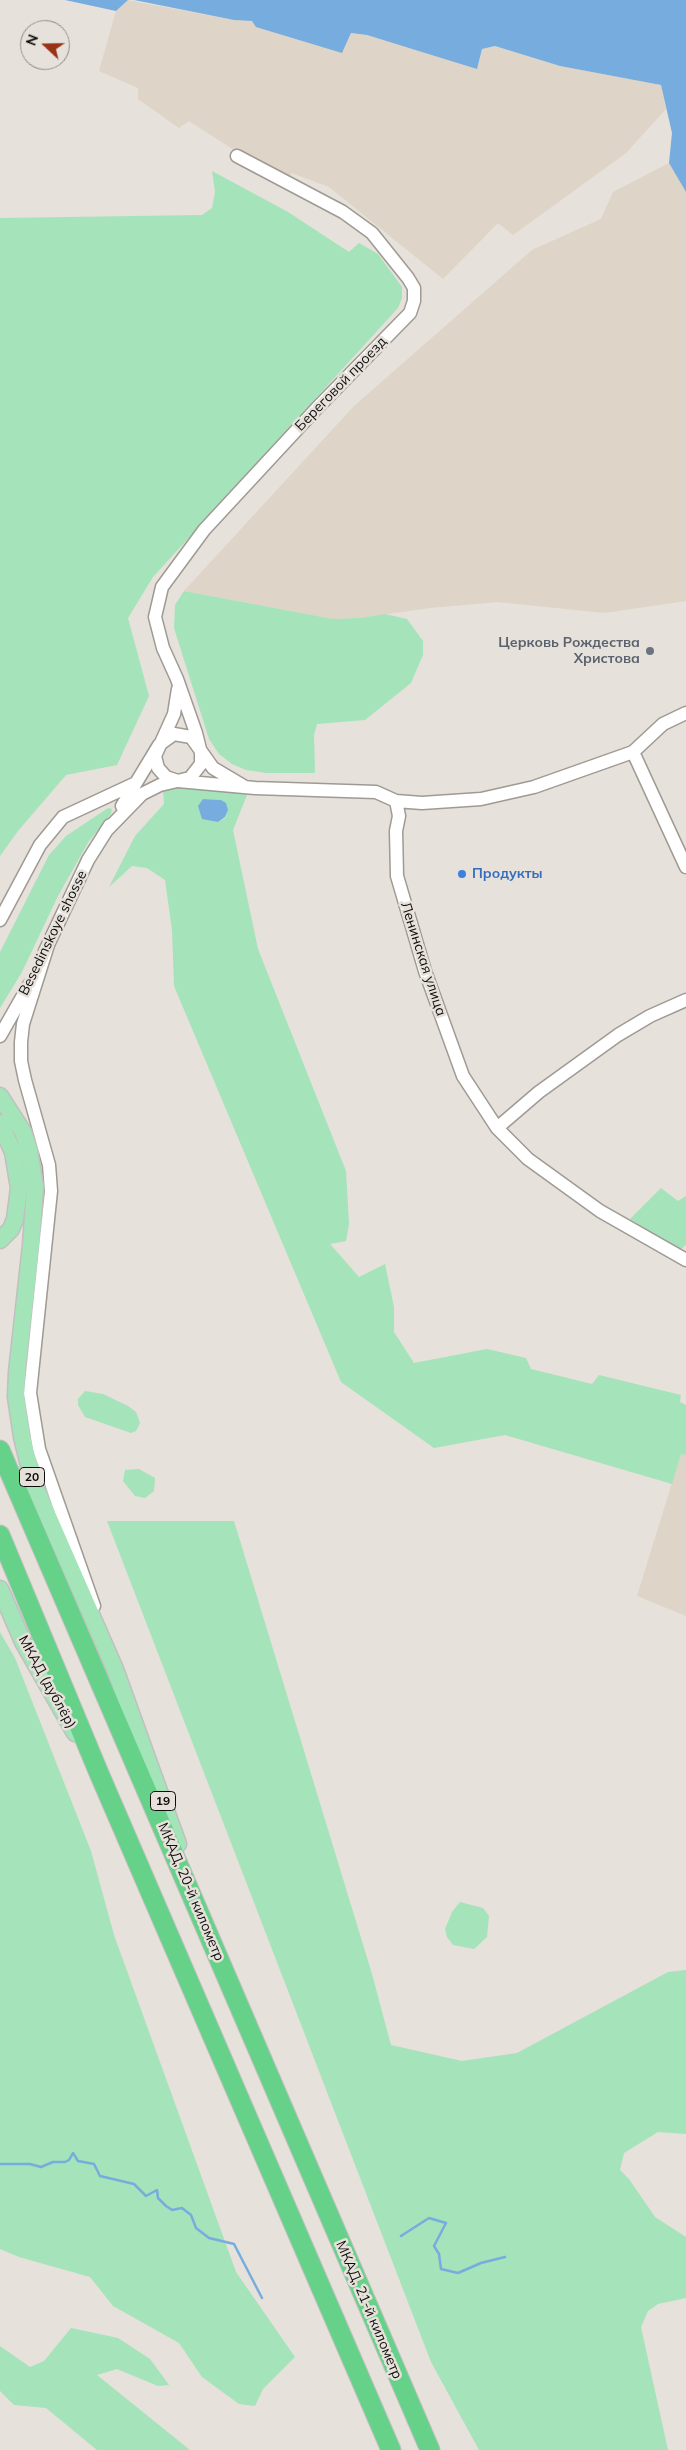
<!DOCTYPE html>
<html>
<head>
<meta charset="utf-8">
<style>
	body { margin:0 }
	#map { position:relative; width:686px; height:2450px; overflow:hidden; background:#e6e1da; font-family:Mulish,sans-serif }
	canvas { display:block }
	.north { position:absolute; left:20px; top:20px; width:50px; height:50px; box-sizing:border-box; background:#e6e1da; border:1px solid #908c87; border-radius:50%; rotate:291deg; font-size:14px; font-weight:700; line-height:20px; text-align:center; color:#0f0d0b }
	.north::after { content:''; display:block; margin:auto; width:18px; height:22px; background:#993216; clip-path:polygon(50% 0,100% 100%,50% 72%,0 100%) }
</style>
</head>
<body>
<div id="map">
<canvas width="686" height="2450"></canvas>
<div class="north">N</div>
</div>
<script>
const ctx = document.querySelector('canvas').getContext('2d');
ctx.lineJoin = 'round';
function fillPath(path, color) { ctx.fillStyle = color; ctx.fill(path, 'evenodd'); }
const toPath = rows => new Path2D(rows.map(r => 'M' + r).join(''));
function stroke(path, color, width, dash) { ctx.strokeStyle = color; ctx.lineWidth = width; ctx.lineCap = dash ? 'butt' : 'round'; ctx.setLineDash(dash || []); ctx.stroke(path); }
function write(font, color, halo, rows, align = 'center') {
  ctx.font = font + ' Mulish,sans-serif'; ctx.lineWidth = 5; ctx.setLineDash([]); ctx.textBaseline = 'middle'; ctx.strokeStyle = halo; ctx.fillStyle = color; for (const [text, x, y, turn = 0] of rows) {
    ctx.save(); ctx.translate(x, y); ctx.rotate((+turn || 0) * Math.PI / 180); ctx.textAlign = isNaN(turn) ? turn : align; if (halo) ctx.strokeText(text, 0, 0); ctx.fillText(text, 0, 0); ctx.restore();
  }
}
fillPath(toPath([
	[127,0,234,20,252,21,342,53,351,33,367,35,477,68,482,49,495,46,560,66,661,85,666,109,626,153,513,235,498,223,443,279,329,187,292,173,289,179,259,166,189,121,179,128,138,99,138,88,99,71,116,11],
	[669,163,686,192,686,601,604,613,498,602,430,608,360,618,333,619,184,591,354,406,532,250,601,219,613,192],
	[681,1454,686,1455,686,1616,637,1596]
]), '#ded4c7');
fillPath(toPath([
	[212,171,288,212,349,252,359,243,378,254,402,287,402,298,398,308,153,577,128,618,149,696,117,765,66,775,18,831,0,856,0,218,202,215,212,208,215,192],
	[184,591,333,619,360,618,385,614,407,619,423,641,423,655,411,683,365,720,317,724,314,735,315,773,266,773,246,770,232,764,219,754,209,739,174,628,175,605],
	[183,785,221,787,247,795,233,830,258,949,346,1171,349,1224,346,1241,330,1244,359,1277,385,1264,394,1307,394,1332,414,1363,487,1349,526,1358,531,1369,592,1384,599,1375,681,1395,680,1402,686,1405,686,1455,681,1454,672,1484,505,1435,434,1448,341,1382,174,986,172,930,165,880,147,868,132,866,109,887,135,836,164,804,163,789],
	[203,799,221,800,228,810,225,818,218,822],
	[108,808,112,809,111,814,89,841,58,896,22,972,0,1008,0,952,49,855,66,836],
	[661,1188,678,1201,686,1196,686,1245,680,1250,630,1219],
	[85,1391,103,1394,128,1406,136,1412,140,1423,136,1431,131,1433,85,1417,78,1405,78,1399],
	[139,1469,155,1478,154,1491,145,1498,135,1496,123,1481,125,1470],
	[107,1521,234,1521,372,1974,391,2045,462,2061,517,2053,668,1972,686,1970,686,2134,658,2132,624,2153,620,2170,629,2179,655,2217,686,2237,686,2298,658,2304,648,2311,641,2327,668,2450,479,2450,431,2362],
	[0,1632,15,1658,91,1851,114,1935,236,2272,295,2357,263,2389,255,2406,239,2404,202,2377,179,2343,113,2306,90,2277,19,2257,0,2249],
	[460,1902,483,1908,489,1916,487,1937,474,1949,453,1945,447,1937,445,1929,452,1912],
	[71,2328,118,2338,150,2359,169,2385,158,2386,117,2369,97,2375,190,2450,97,2450,46,2408,14,2405,0,2391,0,2346,30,2367,44,2361]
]), '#a5e3ba');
fillPath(toPath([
	[65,0,128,0,116,11],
	[134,0,686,0,686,192,669,163,672,133,661,85,560,66,495,46,482,49,477,69,367,35,351,33,342,53,256,27,252,21,234,20],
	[203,799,221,800,226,803,228,810,225,817,218,822,202,819,198,806]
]), '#76adde');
stroke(toPath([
	[0,2164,30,2164,41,2167,53,2162,65,2162,69,2160,73,2153,78,2161,94,2164,100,2176,134,2184,146,2196,157,2190,158,2198,166,2206,172,2210,182,2208,191,2215,196,2228,209,2238,234,2244,262,2298],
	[401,2236,429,2218,446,2223,434,2246,439,2254,441,2269,458,2273,481,2263,505,2257]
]), '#76adde', 2.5);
const minor = toPath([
	[178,689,174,714,155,756,158,768,166,777,178,781,255,788,376,792,396,801],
	[633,752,686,867],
	[396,801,399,816,396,831,397,876,425,971,463,1076,497,1128,528,1159,600,1211,686,1260],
	[396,801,422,803,481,799,534,787,633,752,663,724,686,713],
	[122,806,159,745,174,734,191,737,213,768,245,787],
	[106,831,142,794,160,785,190,778,201,764,201,753,196,733,177,679,163,648,155,617,162,587,204,530,317,408,410,313,414,301,414,288,408,278,372,233,343,212,237,156],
	[0,920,40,845,63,817,136,783],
	[48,945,23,1024,21,1042,21,1061,25,1080,49,1165,51,1191,30,1393,39,1449,94,1606],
	[45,951,88,860,110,825],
	[0,1036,29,985],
	[497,1128,539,1092,618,1035,650,1016,686,1000]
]);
const major = toPath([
	[0,1096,23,1132,29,1150,35,1187,31,1245,17,1372,16,1397,22,1437,33,1482,115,1669,178,1844],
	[0,1123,13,1152,19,1188,15,1219,11,1229,0,1240],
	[0,1589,23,1642,75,1733]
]);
const highway = toPath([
	[0,1450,430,2450],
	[0,1535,98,1771,391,2450]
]);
stroke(minor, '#9f9a93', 15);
stroke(major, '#c1c0c0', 19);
stroke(highway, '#c1c0c0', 21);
stroke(minor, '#fff', 12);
stroke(major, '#a3e4b8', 16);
stroke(highway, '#66d289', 19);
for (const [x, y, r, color] of [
	[650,651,5,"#6b7280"],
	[462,874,5,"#3f7fe0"]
]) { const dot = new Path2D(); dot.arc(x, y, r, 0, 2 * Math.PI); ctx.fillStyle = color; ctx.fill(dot); stroke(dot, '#e6e1da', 2); }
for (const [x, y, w] of [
	[32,1477,25],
	[163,1801,25]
]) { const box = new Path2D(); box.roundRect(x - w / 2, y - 9.5, w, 19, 4); ctx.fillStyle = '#e6e1da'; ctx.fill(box); stroke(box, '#0f0d0b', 1); }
write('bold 12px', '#0f0d0b', null, [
	["20",32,1477],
	["19",163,1801]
]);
write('14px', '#0f0d0b', '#e6e1da', [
	["Береговой проезд",341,384,-46],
	["Besedinskoye shosse",53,933,-64],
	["Ленинская улица",423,959,72],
	["МКАД (дублёр)",47,1682,61],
	["МКАД, 20-й километр",191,1892,67],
	["МКАД, 21-й километр",369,2310,67]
]);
write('bold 14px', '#5b616d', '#e6e1da', [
	["Церковь Рождества",640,643],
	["Христова",640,659]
], 'right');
write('bold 14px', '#366cbe', '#e6e1da', [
	["Продукты",472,874]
], 'left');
</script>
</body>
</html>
